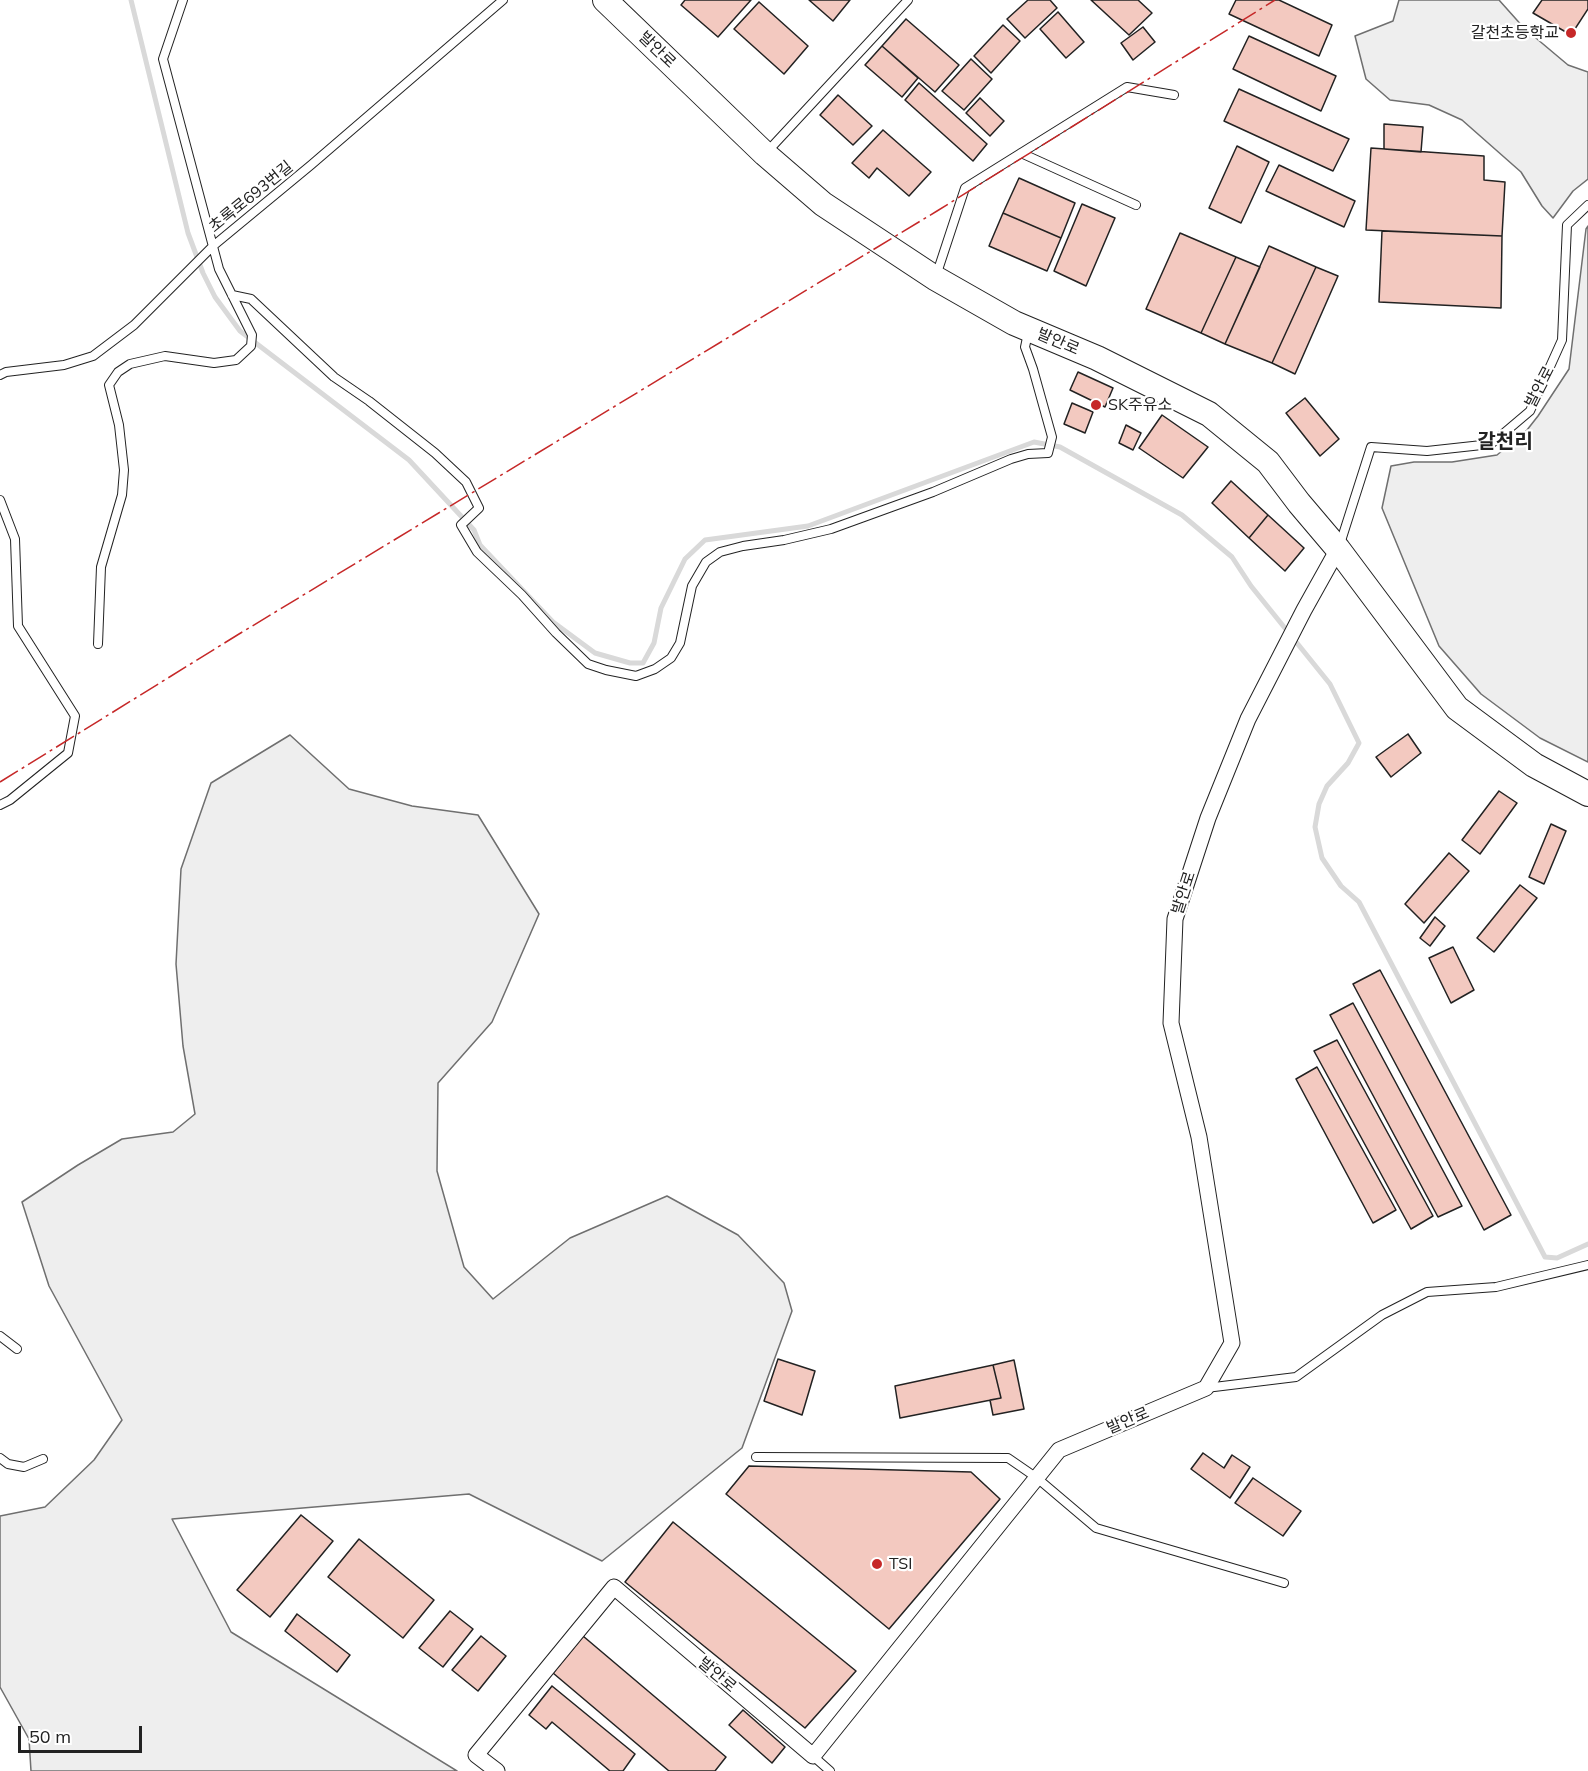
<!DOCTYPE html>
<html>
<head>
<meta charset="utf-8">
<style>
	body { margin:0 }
	#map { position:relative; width:1588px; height:1771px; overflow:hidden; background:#fff; font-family:Mulish,sans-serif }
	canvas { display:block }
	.scale { position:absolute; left:18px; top:1726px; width:124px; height:27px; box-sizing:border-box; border:3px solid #222; border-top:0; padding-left:8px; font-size:18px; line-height:21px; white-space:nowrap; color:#222; -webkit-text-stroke:4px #fff; paint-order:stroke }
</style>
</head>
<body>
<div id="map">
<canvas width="1588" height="1771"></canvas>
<div class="scale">50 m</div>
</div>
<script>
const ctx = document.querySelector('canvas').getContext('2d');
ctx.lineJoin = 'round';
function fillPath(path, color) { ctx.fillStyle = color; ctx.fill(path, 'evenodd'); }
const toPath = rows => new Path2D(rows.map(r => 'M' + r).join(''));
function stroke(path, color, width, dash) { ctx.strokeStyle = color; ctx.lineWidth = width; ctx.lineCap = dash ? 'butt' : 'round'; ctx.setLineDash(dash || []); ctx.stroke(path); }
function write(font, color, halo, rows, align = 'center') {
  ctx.font = font + ' Mulish,"Noto Sans KR",sans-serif'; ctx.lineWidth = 4.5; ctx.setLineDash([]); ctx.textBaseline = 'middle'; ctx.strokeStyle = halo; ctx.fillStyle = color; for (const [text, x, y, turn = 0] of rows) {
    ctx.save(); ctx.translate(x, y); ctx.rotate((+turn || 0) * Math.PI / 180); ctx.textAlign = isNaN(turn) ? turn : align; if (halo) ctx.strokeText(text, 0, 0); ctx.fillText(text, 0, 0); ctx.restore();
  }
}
const green = toPath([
	[1399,0,1499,0,1524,28,1568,65,1588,72,1588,179,1573,191,1553,218,1542,206,1521,172,1462,120,1429,105,1390,100,1366,79,1355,36,1393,21,1399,0],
	[1588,226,1588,762,1540,738,1481,694,1439,646,1382,508,1391,466,1414,462,1452,462,1497,455,1527,430,1538,416,1569,369,1586,229,1588,226],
	[290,735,349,789,412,806,478,815,539,914,492,1022,438,1083,437,1171,464,1267,493,1299,570,1238,667,1196,738,1235,784,1283,792,1311,742,1448,602,1561,469,1494,172,1519,231,1632,457,1771,31,1771,29,1739,0,1687,0,1516,45,1507,94,1460,122,1420,49,1286,22,1202,78,1165,122,1139,173,1132,195,1114,183,1046,176,964,181,869,211,783,290,735]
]);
fillPath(green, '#eee');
stroke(green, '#6f6f6f', 1.5);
stroke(toPath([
	[131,0,188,233,203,273,215,297,240,331,409,460,474,530,480,545,553,622,595,653,630,663,643,663,654,643,661,608,685,559,705,540,808,526,1034,442,1060,447,1182,515,1232,557,1251,586,1330,684,1359,743,1348,763,1327,786,1319,804,1315,827,1322,858,1341,886,1359,902,1545,1257,1557,1258,1588,1244]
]), '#d9d9d9', 5);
const building = toPath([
	[685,0,751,0,718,37,681,5,685,0],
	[809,0,850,0,833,21,809,0],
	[1028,0,1050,0,1057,8,1025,38,1007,19,1028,0],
	[1091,0,1138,0,1152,13,1129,35,1091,0],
	[1236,0,1279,0,1332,25,1319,56,1229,14,1236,0],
	[1542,0,1588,0,1588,9,1571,35,1533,13,1542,0],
	[759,2,808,46,784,74,734,29,759,2],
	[1058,12,1084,42,1066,58,1040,29,1058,12],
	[906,19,959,65,935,92,882,46,906,19],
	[1003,25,1020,41,991,73,974,56,1003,25],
	[1143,27,1155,42,1133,60,1121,43,1143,27],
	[1249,36,1336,76,1321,111,1233,69,1249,36],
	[882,46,918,78,902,97,865,65,882,46],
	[971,59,992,79,964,110,942,91,971,59],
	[919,83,987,144,973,161,905,100,919,83],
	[1239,89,1349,139,1333,171,1224,121,1239,89],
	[838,95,872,126,853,145,820,115,838,95],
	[980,98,1004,121,990,136,966,113,980,98],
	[1384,124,1423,127,1421,152,1384,149,1384,124],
	[883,130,931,172,909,196,877,168,869,178,852,163,883,130],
	[1237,146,1269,162,1241,223,1209,208,1237,146],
	[1371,148,1484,156,1484,180,1505,182,1502,236,1366,230,1371,148],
	[1279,165,1355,201,1344,227,1266,191,1279,165],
	[1019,178,1075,203,1061,238,1003,213,1019,178],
	[1082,204,1115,218,1086,286,1054,271,1082,204],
	[1003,213,1061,238,1047,271,989,246,1003,213],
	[1382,231,1502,236,1501,308,1379,302,1382,231],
	[1180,233,1236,257,1201,333,1146,309,1180,233],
	[1269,246,1316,267,1272,363,1225,344,1269,246],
	[1236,257,1260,267,1225,344,1201,333,1236,257],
	[1316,267,1338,276,1295,374,1272,363,1316,267],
	[1078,372,1113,388,1105,407,1070,390,1078,372],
	[1305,398,1339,439,1320,456,1286,413,1305,398],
	[1072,403,1093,412,1085,433,1064,424,1072,403],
	[1162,415,1208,447,1183,478,1139,448,1162,415],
	[1126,425,1141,433,1133,450,1119,443,1126,425],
	[1231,481,1268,515,1249,538,1212,503,1231,481],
	[1268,515,1304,548,1285,571,1249,538,1268,515],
	[1408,734,1421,753,1391,777,1376,757,1408,734],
	[1499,791,1517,803,1480,854,1462,840,1499,791],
	[1551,824,1566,831,1544,884,1529,877,1551,824],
	[1449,853,1469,871,1424,923,1405,904,1449,853],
	[1520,885,1537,898,1494,952,1477,938,1520,885],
	[1435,917,1445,926,1430,946,1420,938,1435,917],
	[1453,947,1474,990,1451,1003,1429,958,1453,947],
	[1380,970,1511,1215,1484,1230,1353,984,1380,970],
	[1353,1003,1462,1206,1438,1217,1330,1015,1353,1003],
	[1337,1040,1433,1216,1411,1229,1314,1051,1337,1040],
	[1317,1067,1396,1210,1373,1223,1296,1079,1317,1067],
	[778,1359,815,1371,802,1415,764,1401,778,1359],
	[1014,1360,1024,1409,993,1415,990,1400,1001,1398,993,1365,1014,1360],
	[993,1365,1001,1398,900,1418,895,1386,993,1365],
	[1203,1453,1224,1468,1232,1455,1250,1467,1230,1498,1191,1469,1203,1453],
	[749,1466,971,1472,1000,1499,889,1629,726,1494,749,1466],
	[1253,1478,1301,1511,1283,1536,1235,1503,1253,1478],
	[301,1515,333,1541,270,1617,237,1590,301,1515],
	[673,1522,856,1671,805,1728,625,1582,673,1522],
	[359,1539,434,1600,403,1638,328,1577,359,1539],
	[450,1611,473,1629,443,1667,419,1648,450,1611],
	[297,1614,350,1655,337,1672,285,1631,297,1614],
	[481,1636,506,1656,478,1691,452,1670,481,1636],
	[583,1636,726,1757,715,1771,669,1771,553,1673,583,1636],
	[552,1686,635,1754,623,1771,610,1771,552,1722,546,1729,529,1715,552,1686],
	[743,1710,785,1747,772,1763,729,1725,743,1710]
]);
fillPath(building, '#f3c9c0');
stroke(building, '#222', 1.5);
const lane = toPath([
	[766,153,908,0],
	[1021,153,1136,205],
	[936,276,965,188,1127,87,1174,95],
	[232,295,251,299,334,377,369,401,435,453,466,482,479,508,461,525,477,552,522,595,556,633,588,664,606,670,636,676,655,669,671,658,680,643,692,586,706,562,720,552,743,546,784,540,831,529,933,492,1011,459,1028,454,1048,453,1052,437,1033,369,1025,347,1028,333],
	[0,375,6,372,64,365,93,356,134,325,213,246,311,165,503,0],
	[0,500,15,539,18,626,75,716,68,753,10,800,0,805],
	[1340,544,1371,447,1427,451,1491,444,1530,411,1562,340,1567,225,1588,205],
	[98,644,101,567,122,495,124,470,119,425,109,385,118,372,130,364,165,356,214,363,236,360,251,346,252,335,219,269,163,59,183,0],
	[0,1336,17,1349],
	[1206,1388,1296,1377,1382,1315,1427,1292,1496,1287,1588,1265],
	[756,1457,1008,1458,1037,1478,1096,1528,1284,1583],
	[0,1458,8,1464,24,1467,43,1459],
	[813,1756,830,1771]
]);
const street = toPath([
	[497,1771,476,1755,614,1587,813,1756,1059,1450,1206,1388,1232,1343,1199,1137,1171,1023,1175,919,1208,818,1248,719,1304,610,1338,549]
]);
const primary = toPath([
	[605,0,765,154,823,204,935,278,1014,323,1097,358,1209,414,1268,462,1299,503,1338,549,1457,708,1534,765,1588,794]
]);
stroke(lane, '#222', 10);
stroke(street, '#222', 17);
stroke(primary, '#222', 26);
stroke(lane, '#fff', 8);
stroke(street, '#fff', 15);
stroke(primary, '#fff', 24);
stroke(toPath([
	[0,782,239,634,937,211,1275,0]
]), '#c62828', 1.5, [21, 4.5, 3, 4.5]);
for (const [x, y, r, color] of [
	[1571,33,6,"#c62828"],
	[1096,405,6,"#c62828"],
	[877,1564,6,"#c62828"]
]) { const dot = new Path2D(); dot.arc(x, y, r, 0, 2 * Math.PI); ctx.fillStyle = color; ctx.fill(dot); stroke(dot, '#fff', 2); }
write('16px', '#222', '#fff', [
	["갈천초등학교",1559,33,"right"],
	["SK주유소",1108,405],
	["TSI",889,1564]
], 'left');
write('16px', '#222', '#fff', [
	["발안로",657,50,44],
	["초록로693번길",251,197,-39],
	["발안로",1058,342,23],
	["발안로",1540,387,-63],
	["발안로",1184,893,-72],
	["발안로",1128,1421,-23],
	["발안로",717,1675,40]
]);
write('bold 20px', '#222', '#fff', [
	["갈천리",1505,442]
]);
</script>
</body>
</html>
